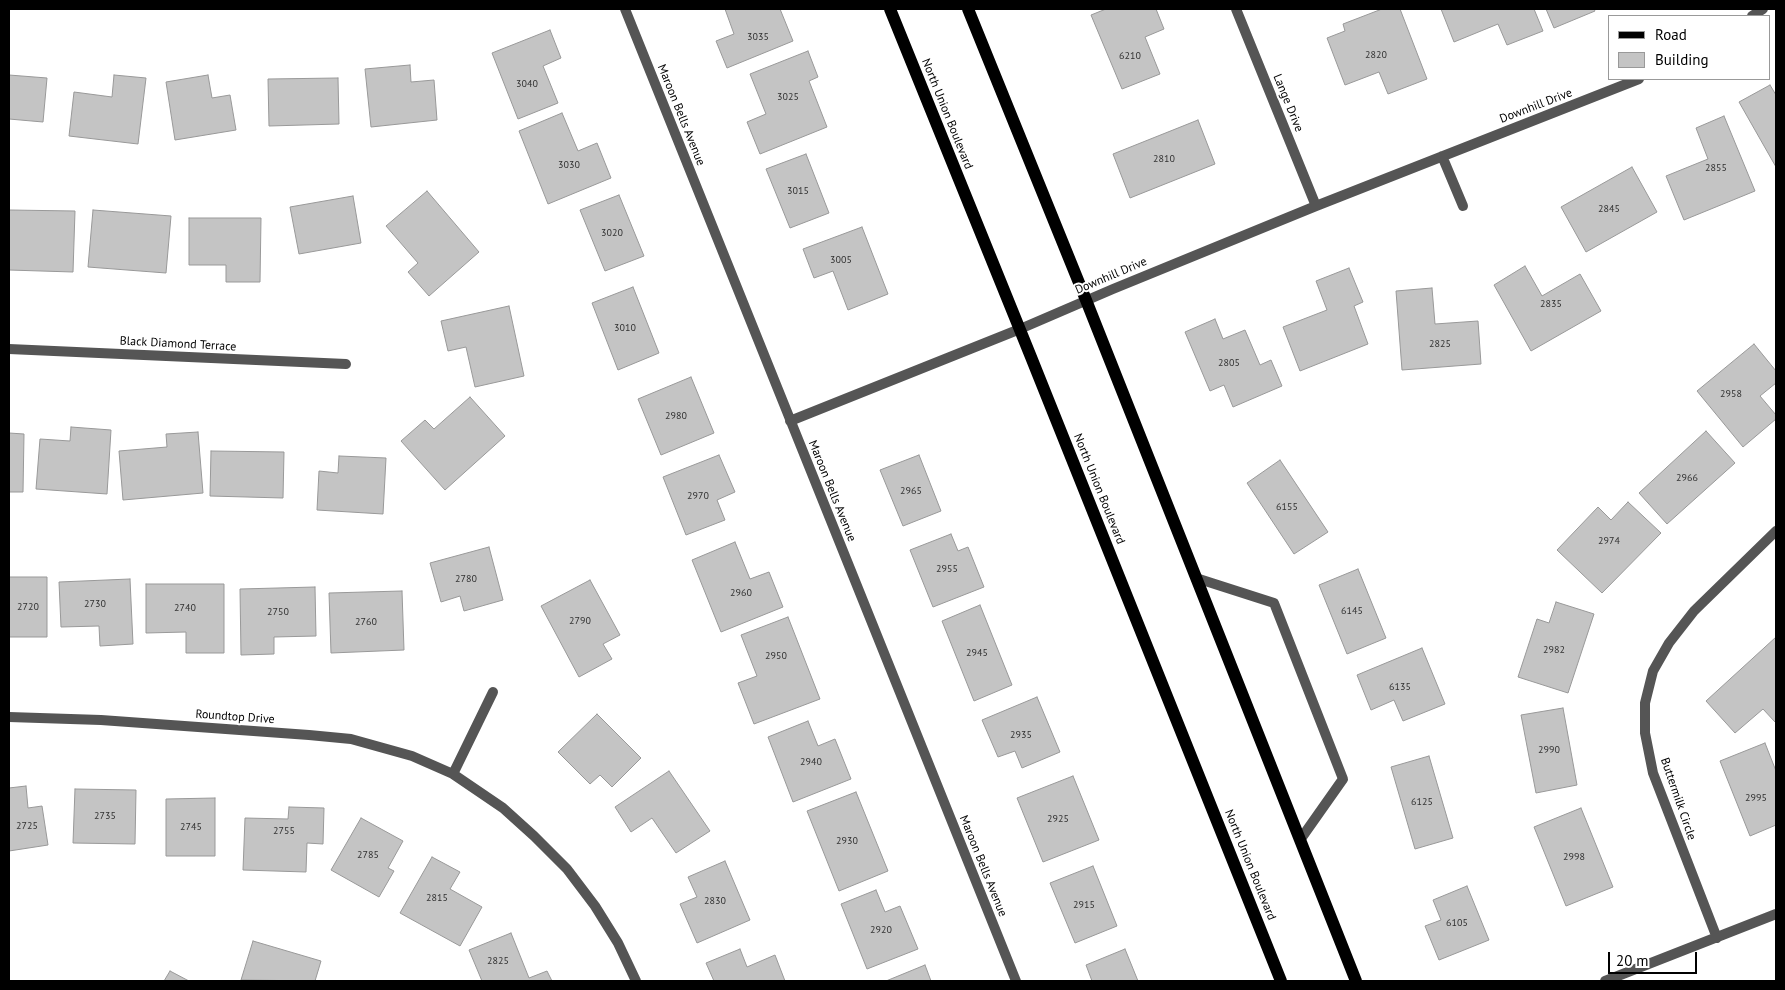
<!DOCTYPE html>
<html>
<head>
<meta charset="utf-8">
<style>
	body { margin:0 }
	#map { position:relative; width:1785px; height:990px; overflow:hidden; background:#fff; font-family:"PT Sans",sans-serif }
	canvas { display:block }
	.frame { position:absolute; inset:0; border:10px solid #000; pointer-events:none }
	.legend { position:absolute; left:1608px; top:15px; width:162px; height:65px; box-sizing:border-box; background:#fff; border:1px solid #999; margin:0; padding:6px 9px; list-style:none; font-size:15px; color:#000 }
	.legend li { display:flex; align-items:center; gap:10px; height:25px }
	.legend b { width:25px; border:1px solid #999 }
	.scale { position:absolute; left:1608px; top:952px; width:89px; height:22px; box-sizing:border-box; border:2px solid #000; border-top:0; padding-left:6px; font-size:15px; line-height:18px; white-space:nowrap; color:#000; -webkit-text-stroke:4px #fff; paint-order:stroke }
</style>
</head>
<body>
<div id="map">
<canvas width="1785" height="990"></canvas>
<div class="frame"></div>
<ul class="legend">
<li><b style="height:6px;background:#000"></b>Road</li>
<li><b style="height:14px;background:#c4c4c4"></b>Building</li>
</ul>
<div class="scale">20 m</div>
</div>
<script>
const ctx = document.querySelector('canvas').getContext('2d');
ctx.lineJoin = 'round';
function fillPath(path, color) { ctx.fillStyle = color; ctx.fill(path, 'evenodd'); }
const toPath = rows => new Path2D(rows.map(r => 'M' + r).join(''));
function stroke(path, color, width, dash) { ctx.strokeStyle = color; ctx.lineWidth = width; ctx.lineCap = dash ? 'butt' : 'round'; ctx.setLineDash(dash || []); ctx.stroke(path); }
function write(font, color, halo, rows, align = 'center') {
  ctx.font = font + ' "PT Sans",sans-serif'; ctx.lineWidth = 4; ctx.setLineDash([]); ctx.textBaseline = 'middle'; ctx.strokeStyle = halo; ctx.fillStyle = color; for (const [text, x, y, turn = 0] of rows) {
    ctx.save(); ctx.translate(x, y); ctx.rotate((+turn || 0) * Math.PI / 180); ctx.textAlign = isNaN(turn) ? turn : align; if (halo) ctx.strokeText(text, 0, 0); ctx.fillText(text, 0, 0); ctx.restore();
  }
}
const building = toPath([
	[725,9,780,9,793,41,727,68,716,41,734,34,725,9],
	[1106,9,1156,9,1164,29,1145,37,1160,74,1122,89,1091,15,1106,9],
	[1382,9,1400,9,1427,79,1388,94,1379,72,1345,85,1327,38,1345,31,1343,24,1382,9],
	[1441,9,1534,9,1543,31,1507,45,1498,24,1454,42,1441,9],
	[1546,9,1594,9,1595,11,1554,28,1546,9],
	[550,30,561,58,543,66,558,103,518,119,492,53,550,30],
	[808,51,818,77,809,81,827,127,760,154,747,122,766,114,750,74,808,51],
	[410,65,411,82,434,80,437,120,371,127,365,69,410,65],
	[9,75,47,78,43,122,9,119,9,75],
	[114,75,146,78,138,144,69,136,74,92,112,97,114,75],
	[208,75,212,98,230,95,236,130,175,140,166,82,208,75],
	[338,78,339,124,269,126,268,79,338,78],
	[1770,85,1776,95,1776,167,1739,102,1770,85],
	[562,113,578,151,597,143,611,178,548,204,519,131,562,113],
	[1724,116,1755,191,1684,220,1666,176,1708,159,1696,128,1724,116],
	[1198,120,1215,164,1130,198,1113,154,1198,120],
	[806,154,829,213,790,228,766,169,806,154],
	[1632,167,1657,212,1586,252,1561,207,1632,167],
	[427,191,479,252,429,296,408,272,418,263,386,226,427,191],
	[619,195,644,256,605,271,580,210,619,195],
	[353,196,361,243,299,254,290,207,353,196],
	[9,210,75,211,73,272,9,270,9,210],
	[93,210,171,216,166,273,88,267,93,210],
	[189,218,261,218,260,282,226,282,226,265,189,265,189,218],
	[862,227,888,294,848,310,833,271,814,278,803,249,862,227],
	[1525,266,1542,296,1580,274,1601,311,1531,351,1494,285,1525,266],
	[1349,268,1363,302,1354,306,1368,344,1300,371,1283,327,1327,310,1316,281,1349,268],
	[633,287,659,353,618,370,592,303,633,287],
	[1432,288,1435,324,1478,321,1481,364,1402,370,1396,291,1432,288],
	[509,306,524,376,475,387,466,347,448,351,441,321,509,306],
	[1215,319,1223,339,1245,330,1260,365,1271,360,1282,386,1233,407,1224,385,1210,391,1185,332,1215,319],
	[1754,344,1776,371,1776,383,1760,396,1776,415,1776,419,1743,447,1697,391,1754,344],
	[691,377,714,433,661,455,638,399,691,377],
	[470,397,505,436,445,490,401,441,425,420,434,429,470,397],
	[71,427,111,430,107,494,36,489,40,439,70,441,71,427],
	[1706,431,1735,463,1667,524,1639,493,1706,431],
	[198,432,203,493,123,500,119,451,167,447,166,434,198,432],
	[9,433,24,434,23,492,9,492,9,433],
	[211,451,284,452,283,498,210,496,211,451],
	[719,455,735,492,717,500,725,520,686,535,663,477,719,455],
	[919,455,941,511,903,526,880,470,919,455],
	[339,456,386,458,383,514,317,510,319,471,338,473,339,456],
	[1280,460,1328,532,1294,554,1247,483,1280,460],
	[1628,502,1661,533,1602,593,1557,550,1598,507,1611,520,1628,502],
	[951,534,958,551,968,547,984,587,933,607,910,550,951,534],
	[735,542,750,579,769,572,783,607,721,632,692,560,735,542],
	[489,547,503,600,464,611,460,596,441,602,430,563,489,547],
	[1358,569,1386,638,1347,654,1319,585,1358,569],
	[9,577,47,577,47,637,9,637,9,577],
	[130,579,133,644,100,646,99,626,61,627,59,582,130,579],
	[590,580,620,635,603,644,612,659,579,677,541,606,590,580],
	[146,584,224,584,224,653,186,653,186,632,146,633,146,584],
	[315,587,316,636,274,637,274,654,241,655,240,589,315,587],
	[402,591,404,650,331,653,329,593,402,591],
	[1556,602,1594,614,1568,693,1518,677,1537,619,1549,623,1556,602],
	[980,605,1012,685,974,701,942,621,980,605],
	[788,617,820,699,754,724,738,683,757,676,741,635,788,617],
	[1776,637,1776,720,1775,722,1763,709,1735,733,1706,701,1776,637],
	[1422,648,1445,704,1403,721,1394,700,1371,710,1357,675,1422,648],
	[1037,697,1060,752,1022,768,1015,751,998,757,982,720,1037,697],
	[1563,708,1577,785,1536,793,1521,715,1563,708],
	[597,714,641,758,612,787,600,775,590,784,558,752,597,714],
	[808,721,818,746,835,739,851,779,793,802,768,737,808,721],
	[1765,743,1776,771,1776,825,1750,836,1720,761,1765,743],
	[1429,756,1453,838,1415,849,1391,767,1429,756],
	[669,771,710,831,676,853,652,818,631,832,615,807,669,771],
	[1073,776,1099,840,1043,862,1017,798,1073,776],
	[26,786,28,808,42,806,48,845,9,851,9,788,26,786],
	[75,789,136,790,135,844,73,843,75,789],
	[856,792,888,871,839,891,807,811,856,792],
	[215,798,215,856,166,856,166,799,215,798],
	[289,807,324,808,323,844,307,843,306,872,243,870,245,818,288,819,289,807],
	[1581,808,1613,887,1566,906,1534,827,1581,808],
	[361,818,403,841,388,868,394,871,379,897,331,870,361,818],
	[432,857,460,872,450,889,482,907,460,946,400,913,432,857],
	[725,861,750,920,697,943,680,904,697,897,688,877,725,861],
	[1093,866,1117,926,1075,943,1050,883,1093,866],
	[1467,886,1489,940,1439,960,1425,926,1441,920,1433,900,1467,886],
	[876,890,885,912,900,906,918,949,867,969,841,904,876,890],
	[511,933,529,978,547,971,552,981,482,981,469,950,511,933],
	[253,941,321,961,315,981,241,980,253,941],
	[740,949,747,967,775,955,785,981,714,981,706,963,740,949],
	[1125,949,1138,981,1092,981,1086,965,1125,949],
	[925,965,931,981,886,981,925,965],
	[170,971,189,981,164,981,170,971]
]);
fillPath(building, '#c4c4c4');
stroke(building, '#999', 1);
stroke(toPath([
	[625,9,1016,981],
	[1236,9,1316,206],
	[1752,16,1763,9],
	[1442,156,1463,206],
	[9,349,346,364],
	[790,421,1020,329,1113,289,1316,206,1639,79],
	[1196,578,1274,603,1343,779,1300,840],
	[9,717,101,720,309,735,351,739,412,756,453,774,503,808,534,836,567,869,595,906,618,943,636,981],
	[453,774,493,692],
	[1717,938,1653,773,1645,733,1645,703,1653,671,1669,643,1694,611,1776,531],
	[1605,981,1776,914]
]), '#555', 10);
stroke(toPath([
	[890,9,1031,357,1281,981],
	[968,9,1086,300,1356,981]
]), '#000', 12);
write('10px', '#313131', null, [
	["3035",758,37],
	["2820",1376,55],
	["6210",1130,56],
	["3040",527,84],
	["3025",788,97],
	["2810",1164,159],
	["3030",569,165],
	["2855",1716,168],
	["3015",798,191],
	["2845",1609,209],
	["3020",612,233],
	["3005",841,260],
	["2835",1551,304],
	["3010",625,328],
	["2825",1440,344],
	["2805",1229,363],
	["2958",1731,394],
	["2980",676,416],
	["2966",1687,478],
	["2965",911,491],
	["2970",698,496],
	["6155",1287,507],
	["2974",1609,541],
	["2955",947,569],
	["2780",466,579],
	["2960",741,593],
	["2730",95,604],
	["2720",28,607],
	["2740",185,608],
	["6145",1352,611],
	["2750",278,612],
	["2790",580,621],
	["2760",366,622],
	["2982",1554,650],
	["2945",977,653],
	["2950",776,656],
	["6135",1400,687],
	["2935",1021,735],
	["2990",1549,750],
	["2940",811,762],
	["2995",1756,798],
	["6125",1422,802],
	["2735",105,816],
	["2925",1058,819],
	["2725",27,826],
	["2745",191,827],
	["2755",284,831],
	["2930",847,841],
	["2785",368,855],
	["2998",1574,857],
	["2815",437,898],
	["2830",715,901],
	["2915",1084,905],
	["6105",1457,923],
	["2920",881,930],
	["2825",498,961]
]);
write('12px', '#000', '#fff', [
	["Lange Drive",1288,103,68],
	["Downhill Drive",1536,106,-21],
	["North Union Boulevard",947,114,68],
	["Maroon Bells Avenue",681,115,68],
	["Downhill Drive",1111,276,-23],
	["Black Diamond Terrace",178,344,3],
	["North Union Boulevard",1099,489,68],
	["Maroon Bells Avenue",832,491,68],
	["Roundtop Drive",235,717,4],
	["Buttermilk Circle",1678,799,71],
	["North Union Boulevard",1250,865,68],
	["Maroon Bells Avenue",983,866,68]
]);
</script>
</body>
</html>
